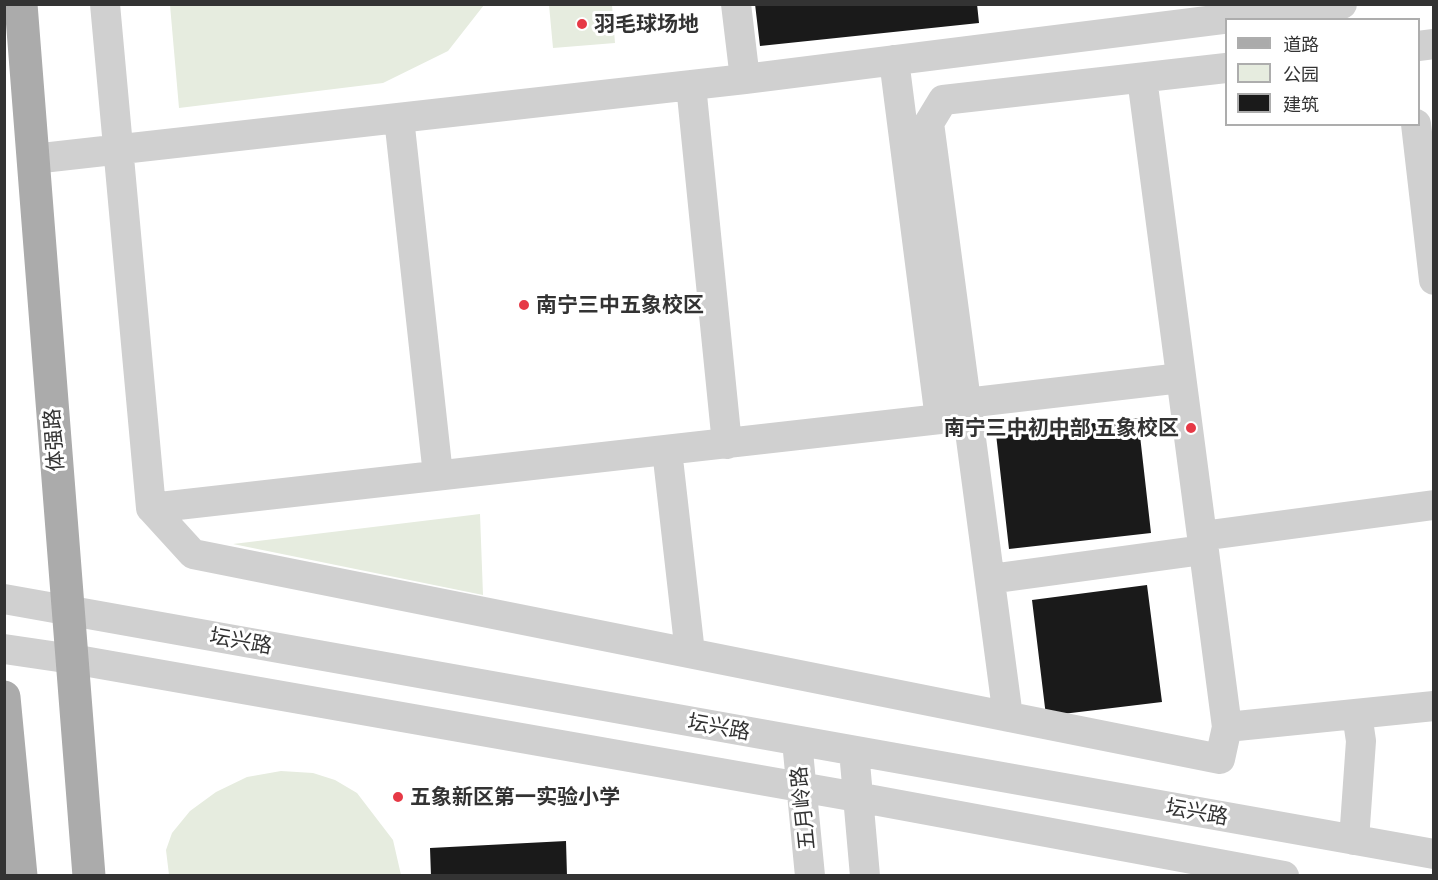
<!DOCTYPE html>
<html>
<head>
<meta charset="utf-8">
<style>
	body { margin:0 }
	#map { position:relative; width:1438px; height:880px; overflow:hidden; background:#fff; font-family:Barlow,"Noto Sans SC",sans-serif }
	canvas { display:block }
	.frame { position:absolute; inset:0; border:6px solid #333; pointer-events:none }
	.legend { position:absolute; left:1225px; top:18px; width:195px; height:108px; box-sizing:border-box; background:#fff; border:2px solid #adadad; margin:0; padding:8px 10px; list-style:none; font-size:18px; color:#333 }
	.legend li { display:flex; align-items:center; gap:12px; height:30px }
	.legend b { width:30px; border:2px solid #adadad }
</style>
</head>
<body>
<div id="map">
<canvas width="1438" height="880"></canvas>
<div class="frame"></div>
<ul class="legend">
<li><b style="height:8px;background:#ababab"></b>道路</li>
<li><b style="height:16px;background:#e6ecdf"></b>公园</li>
<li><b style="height:16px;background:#1a1a1a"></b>建筑</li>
</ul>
</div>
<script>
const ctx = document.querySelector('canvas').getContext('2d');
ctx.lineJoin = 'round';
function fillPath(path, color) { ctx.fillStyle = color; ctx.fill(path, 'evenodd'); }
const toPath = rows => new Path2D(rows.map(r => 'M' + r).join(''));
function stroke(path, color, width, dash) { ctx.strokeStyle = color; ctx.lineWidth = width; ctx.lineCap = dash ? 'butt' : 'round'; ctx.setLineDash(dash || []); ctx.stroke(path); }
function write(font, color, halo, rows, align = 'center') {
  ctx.font = font + ' Barlow,"Noto Sans SC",sans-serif'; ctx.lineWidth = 6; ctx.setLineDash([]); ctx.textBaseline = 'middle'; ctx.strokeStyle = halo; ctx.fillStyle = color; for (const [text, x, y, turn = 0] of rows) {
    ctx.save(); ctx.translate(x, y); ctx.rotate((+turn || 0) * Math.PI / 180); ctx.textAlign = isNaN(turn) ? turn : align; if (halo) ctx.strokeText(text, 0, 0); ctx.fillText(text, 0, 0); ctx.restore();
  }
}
fillPath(toPath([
	[170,5,170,4,484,5,448,51,383,83,179,108],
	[549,5,612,5,615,43,553,48],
	[480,514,483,595,233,544],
	[281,771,313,773,335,780,357,793,393,840,401,875,169,875,166,850,172,833,190,811,216,792,247,777]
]), '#e6ecdf');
fillPath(toPath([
	[755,4,977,4,979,23,760,46],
	[1138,418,1151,533,1009,549,996,434],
	[1147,585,1162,702,1046,716,1032,600],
	[566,841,567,876,431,876,430,848]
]), '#1a1a1a');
stroke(toPath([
	[105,4,151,508,193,554,1220,759,1227,727,1434,706],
	[736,4,745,79],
	[1418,46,1434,44],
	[1142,78,1227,727],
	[691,85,727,444],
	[399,118,438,475],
	[1416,124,1434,280],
	[33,159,745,79,1342,4],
	[966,403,1181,378],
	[667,450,690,653],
	[151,508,940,419,894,60],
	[1202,536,1434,505],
	[990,579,1203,550],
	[4,599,1434,854],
	[4,649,72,659,857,797,1284,876],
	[1008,717,929,123,943,100,1226,68],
	[797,741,810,876],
	[854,751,865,876],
	[1354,840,1361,741,1357,714]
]), '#d0d0d0', 30);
stroke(toPath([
	[21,4,89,876],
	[4,697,21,876]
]), '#ababab', 33);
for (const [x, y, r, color] of [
	[582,24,6,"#e63946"],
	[524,305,6,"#e63946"],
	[1191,428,6,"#e63946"],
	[398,797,6,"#e63946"]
]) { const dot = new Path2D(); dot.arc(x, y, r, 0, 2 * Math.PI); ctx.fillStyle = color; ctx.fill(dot); stroke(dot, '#fff', 2); }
write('bold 21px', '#333', '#fff', [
	["羽毛球场地",594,24],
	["南宁三中五象校区",536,305],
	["南宁三中初中部 五象校区",1179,428,"right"],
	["五象新区第一实验小学",410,797]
], 'left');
write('21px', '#333', '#fff', [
	["体强路",54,440,-94],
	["坛兴路",241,641,10],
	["坛兴路",719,727,10],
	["五月岭路",803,808,-96],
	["坛兴路",1197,812,10]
]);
</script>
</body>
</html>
